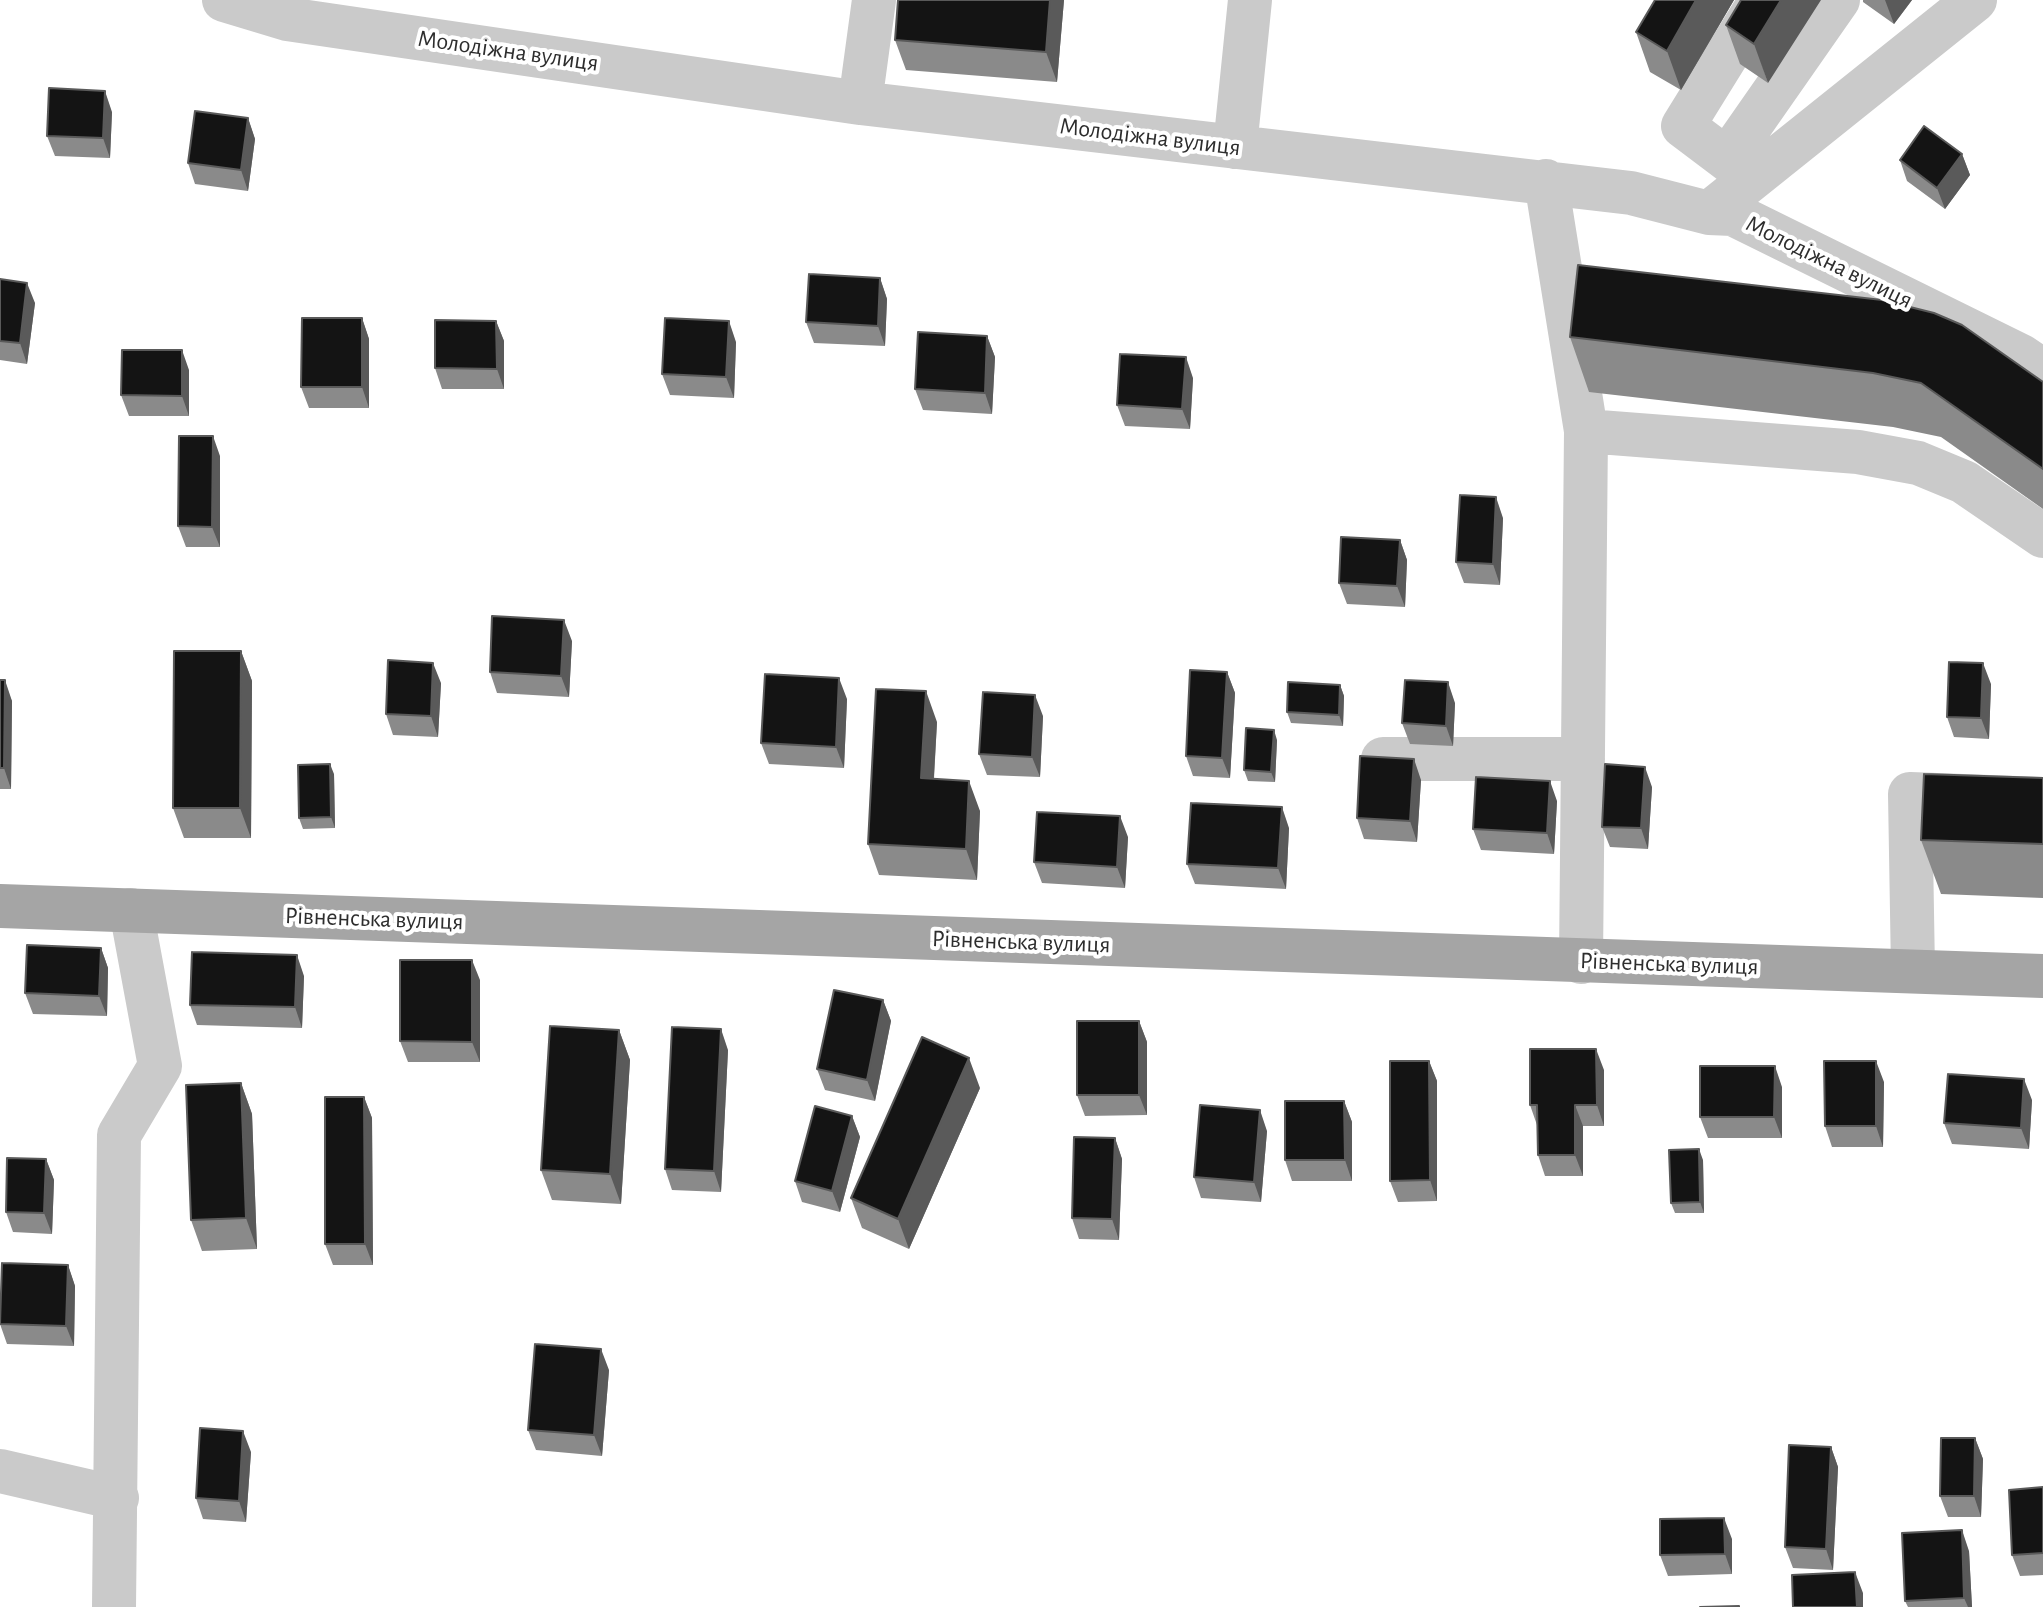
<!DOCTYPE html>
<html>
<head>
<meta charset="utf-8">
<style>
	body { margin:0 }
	canvas { display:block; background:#fff }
</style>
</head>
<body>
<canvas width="2043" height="1607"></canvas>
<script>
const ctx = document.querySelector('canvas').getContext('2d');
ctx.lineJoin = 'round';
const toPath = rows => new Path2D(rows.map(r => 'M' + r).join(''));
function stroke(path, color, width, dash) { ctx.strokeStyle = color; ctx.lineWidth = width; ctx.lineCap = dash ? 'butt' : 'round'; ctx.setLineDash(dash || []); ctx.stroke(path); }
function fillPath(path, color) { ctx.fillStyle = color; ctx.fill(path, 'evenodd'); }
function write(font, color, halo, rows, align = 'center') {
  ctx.font = font + ' "Alegreya Sans",sans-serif'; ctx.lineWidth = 8; ctx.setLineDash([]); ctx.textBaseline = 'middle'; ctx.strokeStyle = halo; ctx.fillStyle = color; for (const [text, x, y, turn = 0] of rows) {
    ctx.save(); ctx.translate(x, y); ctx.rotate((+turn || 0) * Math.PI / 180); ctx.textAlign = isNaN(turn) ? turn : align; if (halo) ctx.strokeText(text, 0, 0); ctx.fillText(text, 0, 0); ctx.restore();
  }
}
stroke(toPath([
	[224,0,287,19,860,103,1631,193,1709,213,1733,214,2021,356,2043,371],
	[860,103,874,0],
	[1235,147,1250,0],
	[1727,159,1838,0],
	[1752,178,1683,126,1761,0],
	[1546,181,1586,431,1581,962],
	[1709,213,1975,0],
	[1586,431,1858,452,1918,463,1964,482,2043,536],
	[1383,759,1583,759],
	[1913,971,1910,794,2043,799],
	[0,1471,117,1498],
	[114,1607,119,1135,160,1066,131,910]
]), '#cacaca', 44);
stroke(toPath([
	[0,906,2043,976]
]), '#a5a5a5', 44);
fillPath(toPath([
	[898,0,1064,0,1057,82,906,70,895,40],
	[1655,0,1734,0,1681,90,1650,72,1636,32],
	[1741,0,1768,83,1740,64,1726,25],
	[1863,0,1912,0,1894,24,1863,2],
	[112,112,110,158,55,156,47,136],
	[248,118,255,139,248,191,195,184,188,163],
	[1962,154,1970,175,1945,209,1907,181,1900,160],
	[880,278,887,299,885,346,814,343,806,322],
	[0,279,35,303,27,364,0,360],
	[362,318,369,339,369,408,309,408,301,387],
	[496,321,504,341,504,389,442,389,435,368],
	[987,336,995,357,992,414,923,410,915,389],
	[1570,337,2043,382,2043,509,1941,437,1893,427,1589,392],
	[736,342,734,398,670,395,662,374],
	[189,370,189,416,129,416,121,395],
	[1193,378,1190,429,1125,426,1117,405],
	[220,456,220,547,186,547,178,526],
	[1503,518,1500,585,1464,583,1456,562],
	[1400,540,1407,560,1405,607,1347,604,1339,583],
	[572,641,569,697,497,693,490,672],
	[241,651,252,681,251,838,184,838,173,808],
	[1227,672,1235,693,1230,778,1193,776,1186,756],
	[0,680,12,701,11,789,0,789],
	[441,683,438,737,393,735,386,714],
	[1991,684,1989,739,1954,737,1947,717],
	[1340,685,1344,696,1343,726,1291,723,1287,712],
	[847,699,844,768,769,764,761,743],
	[1455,703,1453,746,1410,744,1402,723],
	[1043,716,1040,777,987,775,979,754],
	[937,722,934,779,980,811,977,880,879,875,868,844],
	[1277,740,1275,782,1248,781,1244,770],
	[334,774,335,828,303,829,299,818],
	[2043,778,2043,898,1941,894,1921,840],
	[1421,780,1417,842,1364,839,1357,818],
	[1652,787,1648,849,1610,847,1602,827],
	[1557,801,1554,854,1481,850,1473,829],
	[1289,828,1286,889,1195,884,1187,864],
	[1128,837,1125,888,1042,883,1034,862],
	[101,948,108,968,107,1016,33,1014,25,993],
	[304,976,302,1028,197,1025,190,1005],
	[480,980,480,1062,408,1062,400,1041],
	[883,1000,891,1021,875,1101,825,1090,817,1069],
	[1139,1021,1147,1042,1147,1115,1085,1116,1077,1095],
	[619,1030,630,1060,621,1204,552,1200,541,1170],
	[728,1050,721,1192,672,1190,665,1169],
	[1429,1061,1437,1081,1437,1201,1398,1202,1390,1181],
	[1604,1070,1604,1126,1583,1126,1583,1176,1545,1176,1538,1155,1537,1125,1530,1105],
	[1884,1082,1883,1147,1832,1147,1825,1126],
	[241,1083,252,1114,257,1249,202,1251,191,1220],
	[1782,1087,1782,1138,1708,1138,1700,1117],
	[980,1088,909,1249,862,1228,851,1198],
	[364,1097,372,1118,373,1265,333,1265,325,1244],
	[2032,1100,2029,1149,1952,1144,1944,1123],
	[1344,1101,1352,1122,1352,1181,1292,1181,1285,1160],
	[852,1116,860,1137,840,1212,802,1202,795,1181],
	[1267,1131,1261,1202,1201,1198,1194,1177],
	[1115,1138,1122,1159,1119,1240,1079,1239,1072,1218],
	[46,1159,54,1180,52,1234,13,1232,6,1212],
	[1703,1160,1704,1213,1675,1213,1671,1203],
	[2,1263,68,1265,75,1286,74,1346,7,1344,0,1324],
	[609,1370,602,1456,536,1450,528,1430],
	[1975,1438,1983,1459,1981,1517,1948,1517,1940,1496],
	[1831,1447,1838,1467,1833,1570,1793,1568,1785,1547],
	[251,1452,246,1522,203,1519,196,1498],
	[2043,1487,2043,1575,2020,1576,2012,1555],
	[1732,1539,1732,1574,1668,1576,1660,1555],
	[1969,1551,1972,1607,1908,1607,1905,1601]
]), '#8a8a8a');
fillPath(toPath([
	[1050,0,1064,0,1057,82,1046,52],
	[1696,0,1734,0,1681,90,1667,51],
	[1781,0,1821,0,1768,83,1754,44],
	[1885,0,1912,0,1894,24],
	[105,91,112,112,110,158,103,138],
	[248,118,255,139,248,191,241,170],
	[1962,154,1970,175,1945,209,1937,188],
	[880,278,887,299,885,346,878,326],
	[27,283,35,303,27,364,20,343],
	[362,318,369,339,369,408,362,387],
	[496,321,504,341,504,389,497,369],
	[729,321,736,342,734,398,726,377],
	[987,336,995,357,992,414,985,393],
	[182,350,189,370,189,416,182,396],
	[1186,357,1193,378,1190,429,1182,409],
	[213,436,220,456,220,547,212,527],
	[1496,497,1503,518,1500,585,1493,564],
	[1400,540,1407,560,1405,607,1397,586],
	[564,620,572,641,569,697,561,676],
	[241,651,252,681,251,838,240,808],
	[433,663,441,683,438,737,431,716],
	[1983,663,1991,684,1989,739,1981,718],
	[1227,672,1235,693,1230,778,1222,758],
	[839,678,847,699,844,768,836,747],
	[5,680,12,701,11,789,4,768],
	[1448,682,1455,703,1453,746,1446,726],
	[1340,685,1344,696,1343,726,1339,715],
	[926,691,937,722,932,809,921,778],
	[1035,695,1043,716,1040,777,1032,757],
	[1274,730,1277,740,1275,782,1271,772],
	[1414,759,1421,780,1417,842,1410,821],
	[330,764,334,774,335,828,331,817],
	[1645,767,1652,787,1648,849,1641,828],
	[969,781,980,811,977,880,966,849],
	[1550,781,1557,801,1554,854,1547,833],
	[1282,807,1289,828,1286,889,1278,868],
	[1120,816,1128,837,1125,888,1117,867],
	[101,948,108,968,107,1016,99,996],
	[297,955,304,976,302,1028,295,1007],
	[472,960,480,980,480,1062,472,1042],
	[883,1000,891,1021,875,1101,867,1080],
	[1139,1021,1147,1042,1147,1115,1139,1095],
	[721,1029,728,1050,721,1192,714,1171],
	[619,1030,630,1060,621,1204,610,1174],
	[1596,1049,1604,1070,1604,1126,1597,1105],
	[969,1058,980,1088,909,1249,898,1219],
	[1429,1061,1437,1081,1437,1201,1430,1180],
	[1876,1061,1884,1082,1883,1147,1876,1126],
	[1775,1066,1782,1087,1782,1138,1774,1117],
	[2024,1079,2032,1100,2029,1149,2021,1128],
	[241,1083,252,1114,257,1249,246,1218],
	[364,1097,372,1118,373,1265,365,1244],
	[1344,1101,1352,1122,1352,1181,1345,1160],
	[1575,1105,1583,1126,1583,1176,1575,1155],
	[1260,1110,1267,1131,1261,1202,1254,1182],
	[852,1116,860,1137,840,1212,832,1191],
	[1115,1138,1122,1159,1119,1240,1112,1219],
	[1699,1149,1703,1160,1704,1213,1700,1202],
	[46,1159,54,1180,52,1234,44,1213],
	[68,1265,75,1286,74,1346,66,1326],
	[601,1349,609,1370,602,1456,594,1435],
	[243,1431,251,1452,246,1522,239,1501],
	[1975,1438,1983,1459,1981,1517,1974,1496],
	[1831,1447,1838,1467,1833,1570,1826,1549],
	[1724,1518,1732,1539,1732,1574,1725,1554],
	[1962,1530,1969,1551,1972,1607,1968,1607,1964,1598],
	[1855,1572,1863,1593,1863,1607,1857,1607]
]), '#5a5a5a');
const building = toPath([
	[898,0,1050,0,1046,52,895,40,898,0],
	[1655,0,1696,0,1667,51,1636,32,1655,0],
	[1741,0,1781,0,1754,44,1726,25,1741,0],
	[49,88,105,91,103,138,47,136,49,88],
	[195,111,248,118,241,170,188,163,195,111],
	[1924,126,1962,154,1937,188,1900,160,1924,126],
	[1578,265,1882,300,1934,313,1962,325,2043,382,2043,469,1921,383,1873,373,1570,337,1578,265],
	[809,274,880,278,878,326,806,322,809,274],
	[0,279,27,283,20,343,0,341,0,279],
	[302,318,362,318,362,387,301,387,302,318],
	[665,318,729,321,726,377,662,374,665,318],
	[435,320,496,321,497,369,435,368,435,320],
	[918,332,987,336,985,393,915,389,918,332],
	[122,350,182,350,182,396,121,395,122,350],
	[1120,354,1186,357,1182,409,1117,405,1120,354],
	[179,436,213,436,212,527,178,526,179,436],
	[1460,495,1496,497,1493,564,1456,562,1460,495],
	[1341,537,1400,540,1397,586,1339,583,1341,537],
	[492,616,564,620,561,676,490,672,492,616],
	[174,651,241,651,240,808,173,808,174,651],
	[388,660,433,663,431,716,386,714,388,660],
	[1949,662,1983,663,1981,718,1947,717,1949,662],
	[1190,670,1227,672,1222,758,1186,756,1190,670],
	[765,674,839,678,836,747,761,743,765,674],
	[0,680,5,680,4,768,0,768,0,680],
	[1405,680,1448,682,1446,726,1402,723,1405,680],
	[1288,682,1340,685,1339,715,1287,712,1288,682],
	[876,689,926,691,921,778,969,781,966,849,868,844,876,689],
	[983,692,1035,695,1032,757,979,754,983,692],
	[1246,728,1274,730,1271,772,1244,770,1246,728],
	[1360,756,1414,759,1410,821,1357,818,1360,756],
	[330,764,331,817,299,818,298,765,330,764],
	[1605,764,1645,767,1641,828,1602,827,1605,764],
	[1924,774,2043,778,2043,844,1921,840,1924,774],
	[1476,777,1550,781,1547,833,1473,829,1476,777],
	[1191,803,1282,807,1278,868,1187,864,1191,803],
	[1037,812,1120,816,1117,867,1034,862,1037,812],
	[27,945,101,948,99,996,25,993,27,945],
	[192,952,297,955,295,1007,190,1005,192,952],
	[400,960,472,960,472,1042,400,1041,400,960],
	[834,990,883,1000,867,1080,817,1069,834,990],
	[1077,1021,1139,1021,1139,1095,1077,1095,1077,1021],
	[550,1026,619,1030,610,1174,541,1170,550,1026],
	[672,1027,721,1029,714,1171,665,1169,672,1027],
	[922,1037,969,1058,898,1219,851,1198,922,1037],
	[1530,1049,1596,1049,1597,1105,1575,1105,1575,1155,1538,1155,1537,1105,1530,1105,1530,1049],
	[1390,1061,1429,1061,1430,1180,1390,1181,1390,1061],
	[1824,1061,1876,1061,1876,1126,1825,1126,1824,1061],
	[1700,1066,1775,1066,1774,1117,1700,1117,1700,1066],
	[1948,1074,2024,1079,2021,1128,1944,1123,1948,1074],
	[241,1083,246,1218,191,1220,186,1085,241,1083],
	[325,1097,364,1097,365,1244,325,1244,325,1097],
	[1285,1101,1344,1101,1345,1160,1285,1160,1285,1101],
	[1200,1105,1260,1110,1254,1182,1194,1177,1200,1105],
	[815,1106,852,1116,832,1191,795,1181,815,1106],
	[1074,1137,1115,1138,1112,1219,1072,1218,1074,1137],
	[1699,1149,1700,1202,1671,1203,1669,1150,1699,1149],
	[7,1158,46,1159,44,1213,6,1212,7,1158],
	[2,1263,68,1265,66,1326,0,1324,2,1263],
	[535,1344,601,1349,594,1435,528,1430,535,1344],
	[200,1428,243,1431,239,1501,196,1498,200,1428],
	[1941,1438,1975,1438,1974,1496,1940,1496,1941,1438],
	[1789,1445,1831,1447,1826,1549,1785,1547,1789,1445],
	[2043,1487,2043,1553,2012,1555,2009,1490,2043,1487],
	[1724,1518,1725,1554,1660,1555,1660,1519,1724,1518],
	[1962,1530,1964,1598,1905,1601,1902,1533,1962,1530],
	[1855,1572,1857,1607,1793,1607,1792,1575,1855,1572],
	[1739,1606,1739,1607,1700,1607,1739,1606]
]);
fillPath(building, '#141414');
stroke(building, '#5a5a5a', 2);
write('24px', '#2d2d2d', '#fff', [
	["Молодіжна вулиця",508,51,8],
	["Молодіжна вулиця",1150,137,7],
	["Молодіжна вулиця",1829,262,26],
	["Рівненська вулиця",374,919,2],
	["Рівненська вулиця",1021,942,2],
	["Рівненська вулиця",1669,964,2]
]);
</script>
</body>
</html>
